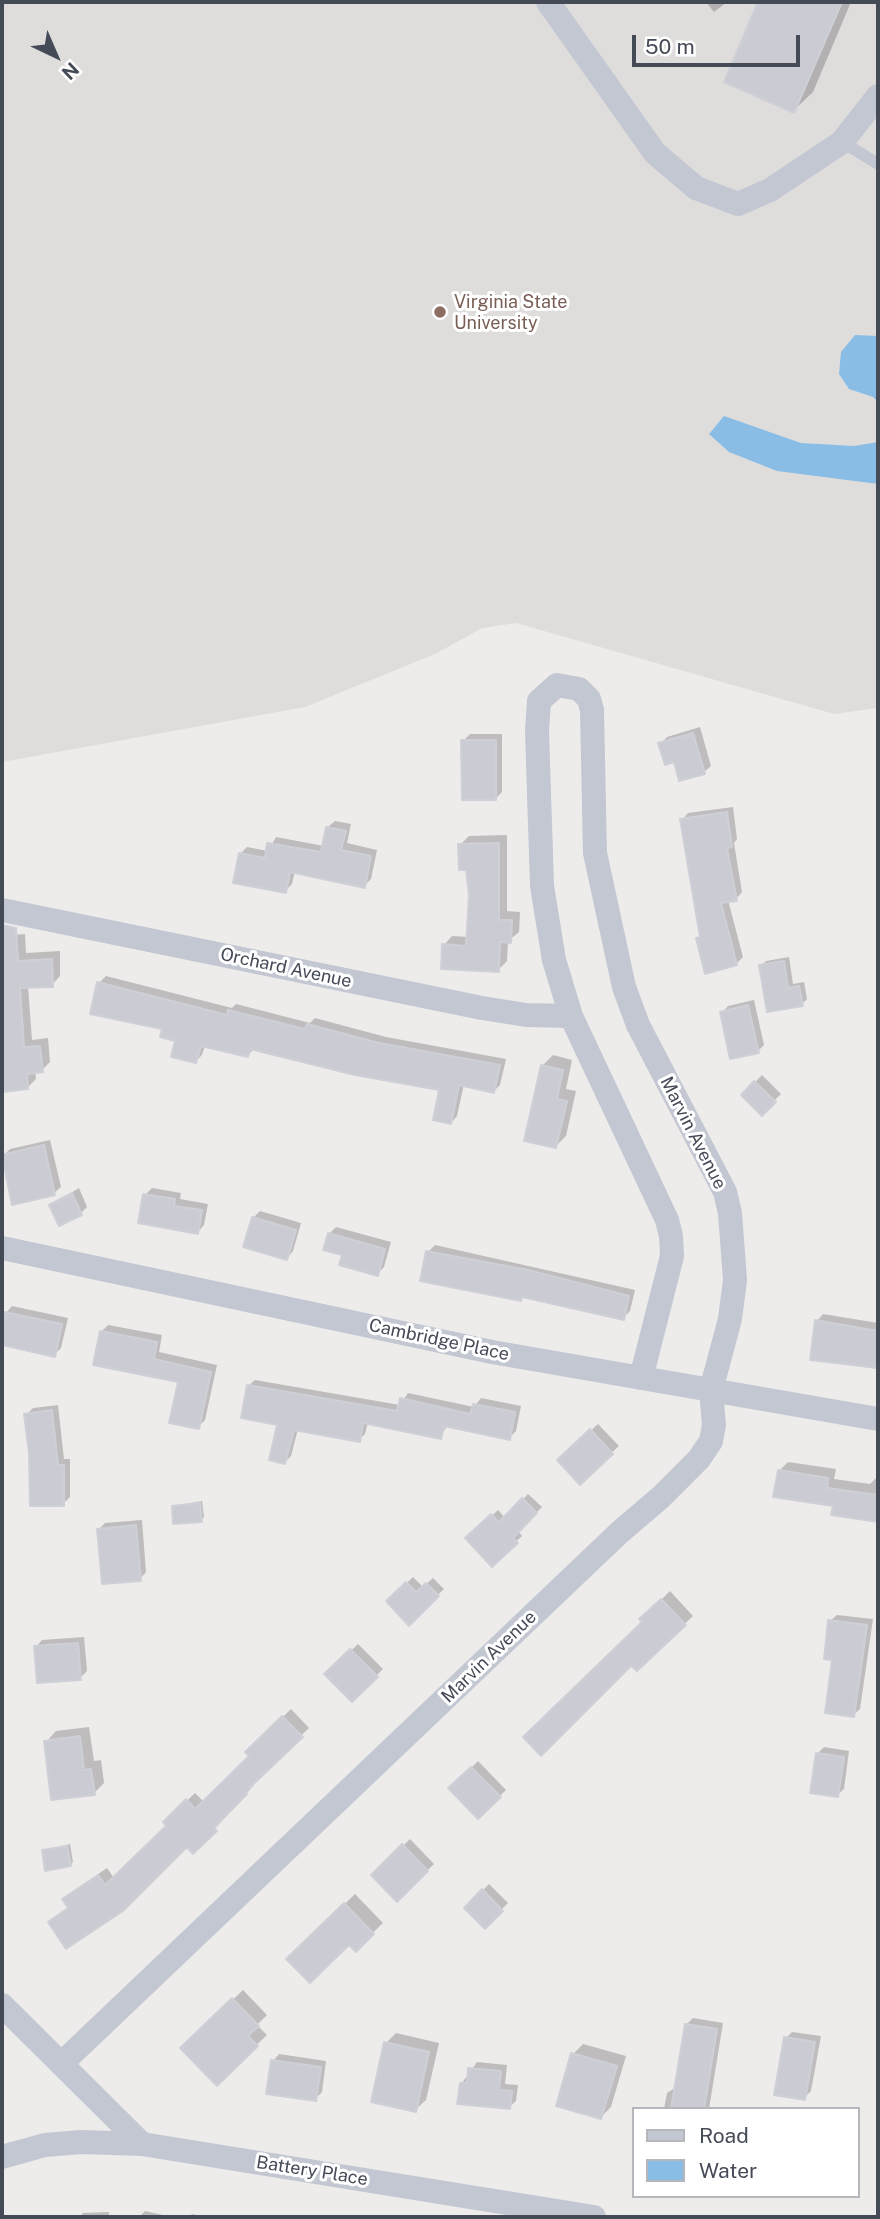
<!DOCTYPE html>
<html>
<head>
<meta charset="utf-8">
<style>
	body { margin:0 }
	#map { position:relative; width:880px; height:2219px; overflow:hidden; background:#eeeceb; font-family:"Public Sans",sans-serif }
	canvas { display:block }
	.frame { position:absolute; inset:0; border:4px solid #454a57; pointer-events:none }
	.legend { position:absolute; left:632px; top:2107px; width:228px; height:91px; box-sizing:border-box; background:#fff; border:2px solid #b5b7bc; margin:0; padding:9px 12px; list-style:none; font-size:21px; color:#454a57 }
	.legend li { display:flex; align-items:center; gap:14px; height:35px }
	.legend b { width:35px; border:2px solid #b5b7bc }
	.north { position:absolute; left:21px; top:21px; width:70px; height:70px; -webkit-text-stroke:5px #fff; paint-order:stroke; rotate:136deg; font-size:19px; font-weight:700; line-height:28px; text-align:center; color:#454a57 }
	.north::after { content:''; display:block; margin:auto; width:24px; height:32px; background:#454a57; clip-path:polygon(50% 0,100% 100%,50% 72%,0 100%) }
	.scale { position:absolute; left:632px; top:35px; width:168px; height:32px; box-sizing:border-box; border:4px solid #454a57; border-top:0; padding-left:9px; font-size:21px; line-height:24px; white-space:nowrap; color:#454a57; -webkit-text-stroke:5px #fff; paint-order:stroke }
</style>
</head>
<body>
<div id="map">
<canvas width="880" height="2219"></canvas>
<div class="frame"></div>
<ul class="legend">
<li><b style="height:9px;background:#c2c7d2"></b>Road</li>
<li><b style="height:19px;background:#89bde6"></b>Water</li>
</ul>
<div class="north">N</div>
<div class="scale">50 m</div>
</div>
<script>
const ctx = document.querySelector('canvas').getContext('2d');
ctx.lineJoin = 'round';
function fillPath(path, color) { ctx.fillStyle = color; ctx.fill(path, 'evenodd'); }
const toPath = rows => new Path2D(rows.map(r => 'M' + r).join(''));
function stroke(path, color, width, dash) { ctx.strokeStyle = color; ctx.lineWidth = width; ctx.lineCap = dash ? 'butt' : 'round'; ctx.setLineDash(dash || []); ctx.stroke(path); }
function write(font, color, halo, rows, align = 'center') {
  ctx.font = font + ' "Public Sans",sans-serif'; ctx.lineWidth = 6; ctx.setLineDash([]); ctx.textBaseline = 'middle'; ctx.strokeStyle = halo; ctx.fillStyle = color; for (const [text, x, y, turn = 0] of rows) {
    ctx.save(); ctx.translate(x, y); ctx.rotate((+turn || 0) * Math.PI / 180); ctx.textAlign = isNaN(turn) ? turn : align; if (halo) ctx.strokeText(text, 0, 0); ctx.fillText(text, 0, 0); ctx.restore();
  }
}
fillPath(toPath([
	[2,2,878,2,878,708,834,714,516,623,482,628,435,654,305,707,2,762]
]), '#dfdddc');
fillPath(toPath([
	[855,335,878,336,878,402,873,397,849,389,839,374,841,352],
	[724,416,801,443,854,446,878,442,878,484,777,471,729,452,709,434]
]), '#89bde6');
fillPath(toPath([
	[706,2,727,2,714,12],
	[760,2,851,2,813,92,794,110,726,81],
	[700,727,711,766,704,772,675,760,660,744,667,737],
	[470,734,502,734,502,792,496,798,463,741],
	[733,807,737,839,734,843,742,892,736,899,728,900,743,957,736,964,698,939,701,935,682,820,688,813],
	[335,821,351,824,347,843,377,850,371,879,364,886,295,871,292,884,285,891,240,854,247,847,268,851,276,837,324,846,328,827],
	[507,835,507,911,520,912,519,932,508,941,507,961,498,970,444,945,452,936,468,937,470,895,468,868,460,845,469,836],
	[25,934,26,953,60,951,60,976,52,985,28,986,32,1040,48,1038,50,1062,42,1070,35,1071,36,1079,27,1088,2,1090,2,936],
	[789,957,793,984,804,982,807,999,802,1004,761,966,766,961],
	[106,976,232,1008,236,1004,310,1023,315,1018,386,1037,506,1059,500,1085,494,1091,464,1084,457,1116,451,1123,441,1089,254,1049,248,1055,205,1045,202,1055,196,1061,164,1028,99,983],
	[754,1000,764,1045,758,1051,722,1013,728,1006],
	[553,1055,572,1060,566,1089,576,1091,566,1136,556,1146,543,1065],
	[762,1075,781,1094,762,1113,743,1095],
	[50,1140,61,1187,54,1193,3,1156,10,1149],
	[79,1188,87,1207,81,1213,51,1205],
	[152,1188,181,1193,180,1199,208,1204,204,1225,198,1232,145,1195],
	[260,1211,301,1223,293,1251,287,1258,253,1218],
	[336,1227,391,1242,384,1267,377,1274,344,1254,329,1234],
	[435,1245,635,1290,630,1311,623,1318,524,1296,521,1299,428,1252],
	[12,1306,68,1318,61,1348,54,1355,2,1344,6,1313],
	[823,1314,878,1323,878,1369,812,1359,817,1321],
	[108,1325,162,1335,159,1352,217,1365,205,1420,198,1427,180,1381,102,1331],
	[255,1380,400,1405,408,1393,474,1407,481,1398,521,1406,516,1431,509,1438,448,1425,440,1437,368,1422,365,1434,359,1440,298,1429,291,1456,285,1462,279,1423,248,1386],
	[58,1405,64,1459,70,1459,70,1497,63,1504,31,1453,26,1415,33,1408],
	[598,1424,619,1446,580,1482,560,1460],
	[788,1462,836,1469,834,1479,870,1484,878,1476,878,1520,833,1514,835,1505,779,1471],
	[528,1494,542,1507,518,1531,522,1536,492,1565,468,1538,498,1510,505,1518],
	[202,1501,204,1517,201,1520,174,1506],
	[142,1520,146,1572,140,1579,99,1529,105,1523],
	[413,1577,423,1587,433,1578,444,1589,409,1623,388,1601],
	[670,1591,693,1616,637,1669,631,1663,644,1622,642,1619],
	[837,1615,873,1619,860,1709,853,1715,830,1621],
	[84,1637,87,1671,80,1678,36,1647,42,1640],
	[358,1644,383,1669,352,1700,327,1674],
	[291,1709,309,1728,252,1783,254,1785,201,1844,187,1844,50,1922,69,1907,64,1899,72,1892,107,1868,114,1878,168,1826,165,1822,195,1793,204,1802,251,1756,247,1752],
	[89,1727,94,1761,101,1760,104,1783,94,1793,46,1742,56,1731],
	[824,1747,849,1751,844,1789,837,1795,817,1754],
	[478,1761,506,1790,478,1817,451,1788],
	[410,1839,434,1864,397,1900,373,1875],
	[70,1844,73,1862,70,1865,43,1851],
	[489,1884,508,1903,485,1926,466,1908],
	[355,1894,383,1923,356,1949,349,1942,289,1959],
	[243,1990,267,2015,257,2025,267,2035,217,2083,183,2048],
	[693,2018,723,2023,709,2109,664,2109,667,2093,676,2087,686,2025],
	[792,2032,821,2036,811,2091,804,2098,786,2038],
	[396,2033,439,2043,426,2100,415,2110,386,2043],
	[583,2044,626,2056,611,2107,601,2117,573,2054],
	[279,2054,326,2061,322,2092,315,2099,273,2061],
	[477,2062,507,2065,505,2084,518,2085,516,2101,509,2107,462,2083],
	[145,2211,172,2217,139,2217],
	[109,2212,109,2217,80,2217,83,2213],
	[192,2214,208,2217,189,2217]
]), '#0003');
const building = toPath([
	[758,2,842,2,794,113,724,82,758,2],
	[693,733,705,774,679,781,674,762,665,765,658,743,693,733],
	[461,740,496,740,496,800,462,800,461,740],
	[727,812,732,847,727,848,737,901,721,903,737,965,705,974,696,938,700,937,680,819,727,812],
	[326,827,346,831,341,850,371,856,365,888,290,872,286,893,233,883,239,853,265,858,267,843,321,852,326,827],
	[499,843,499,920,512,920,511,943,500,942,499,972,441,969,442,944,466,946,469,895,466,870,459,870,458,844,499,843],
	[2,925,16,928,18,961,52,959,53,987,20,988,24,1047,40,1046,43,1072,27,1074,28,1089,2,1092,2,925],
	[784,961,788,988,799,986,803,1006,767,1012,759,965,784,961],
	[97,982,227,1015,228,1010,305,1029,307,1024,379,1043,500,1065,494,1093,459,1085,451,1124,433,1120,439,1090,355,1075,250,1049,248,1057,201,1046,196,1063,171,1057,175,1041,160,1037,162,1029,90,1014,97,982],
	[748,1005,759,1053,730,1059,720,1012,748,1005],
	[541,1065,563,1070,557,1099,567,1101,556,1148,524,1141,541,1065],
	[754,1081,776,1102,762,1116,741,1095,754,1081],
	[44,1145,55,1195,12,1205,2,1155,44,1145],
	[72,1193,82,1215,59,1226,49,1205,72,1193],
	[143,1194,175,1199,174,1206,202,1210,198,1234,138,1223,143,1194],
	[252,1217,296,1230,287,1260,243,1247,252,1217],
	[328,1233,385,1249,378,1276,339,1265,342,1255,323,1250,328,1233],
	[426,1251,528,1270,629,1296,624,1320,522,1297,521,1301,420,1281,426,1251],
	[4,1312,62,1324,55,1357,2,1345,4,1312],
	[815,1320,878,1331,878,1368,810,1360,815,1320],
	[100,1331,157,1342,154,1359,211,1372,199,1429,169,1423,178,1382,93,1365,100,1331],
	[247,1385,397,1411,400,1398,470,1414,473,1404,515,1412,510,1440,444,1426,441,1439,363,1423,360,1442,294,1430,285,1464,269,1460,277,1425,241,1418,247,1385],
	[52,1410,58,1465,64,1465,64,1506,30,1506,29,1453,24,1414,52,1410],
	[590,1429,613,1454,580,1485,557,1460,590,1429],
	[778,1470,828,1478,827,1488,878,1495,878,1522,831,1515,833,1506,773,1497,778,1470],
	[522,1498,537,1513,513,1538,518,1543,492,1567,465,1538,491,1514,499,1522,522,1498],
	[200,1503,202,1522,173,1524,172,1506,200,1503],
	[136,1525,141,1581,102,1584,97,1529,136,1525],
	[406,1582,416,1592,426,1583,439,1596,409,1626,386,1601,406,1582],
	[661,1599,686,1625,637,1671,631,1666,541,1756,523,1737,642,1622,639,1619,661,1599],
	[828,1620,867,1625,854,1717,825,1713,832,1660,824,1659,828,1620],
	[78,1643,81,1680,37,1683,34,1646,78,1643],
	[350,1649,378,1677,352,1702,324,1674,350,1649],
	[282,1716,303,1737,245,1792,247,1794,214,1828,217,1831,193,1854,187,1847,123,1911,66,1949,48,1922,68,1908,62,1899,98,1875,105,1885,166,1826,163,1822,186,1799,195,1809,249,1756,245,1752,282,1716],
	[80,1736,84,1770,91,1769,95,1795,51,1800,44,1741,80,1736],
	[816,1753,844,1757,838,1797,810,1793,816,1753],
	[471,1767,501,1797,478,1819,448,1788,471,1767],
	[402,1844,428,1871,397,1902,371,1875,402,1844],
	[67,1846,71,1866,45,1871,42,1850,67,1846],
	[482,1889,503,1911,485,1929,464,1908,482,1889],
	[344,1903,374,1934,356,1952,349,1945,310,1983,286,1959,344,1903],
	[232,1998,259,2026,248,2036,258,2046,217,2086,180,2048,232,1998],
	[685,2024,717,2029,704,2109,671,2109,685,2024],
	[784,2037,815,2042,805,2100,774,2095,784,2037],
	[384,2042,429,2052,416,2112,371,2102,384,2042],
	[571,2053,617,2066,601,2119,556,2106,571,2053],
	[271,2060,321,2067,316,2101,266,2094,271,2060],
	[468,2068,501,2071,499,2090,512,2091,510,2109,457,2104,460,2083,467,2083,468,2068]
]);
fillPath(building, '#cbccd3');
stroke(building, '#cfd0d7', 2);
stroke(toPath([
	[842,142,878,164]
]), '#c2c7d2', 12);
stroke(toPath([
	[548,2,655,153,696,188,738,204,770,190,842,142,878,96],
	[2,910,482,1008,526,1015,571,1016],
	[2,1248,492,1352,878,1419],
	[2,2005,142,2144,594,2217],
	[61,2064,620,1532,661,1497,699,1459,711,1441,714,1425,711,1390,730,1319,735,1280,730,1213,725,1192,638,1025,624,987,595,853,592,710,589,699,579,689,557,685,539,701,537,731,542,886,554,960,571,1016,667,1220,671,1236,672,1256,641,1378],
	[2,2157,45,2145,81,2142,142,2144]
]), '#c2c7d2', 24);
for (const [x, y, r, color] of [
	[440,312,7,"#8d6e63"]
]) { const dot = new Path2D(); dot.arc(x, y, r, 0, 2 * Math.PI); ctx.fillStyle = color; ctx.fill(dot); stroke(dot, '#fff', 2.5); }
write('18px', '#785e54', '#fff', [
	["Virginia State",454,302],
	["University",454,323]
], 'left');
write('18px', '#454a57', '#fff', [
	["Orchard Avenue",286,968,12],
	["Marvin Avenue",693,1133,63],
	["Cambridge Place",439,1340,12],
	["Marvin Avenue",489,1657,-44],
	["Battery Place",312,2171,9]
]);
</script>
</body>
</html>
